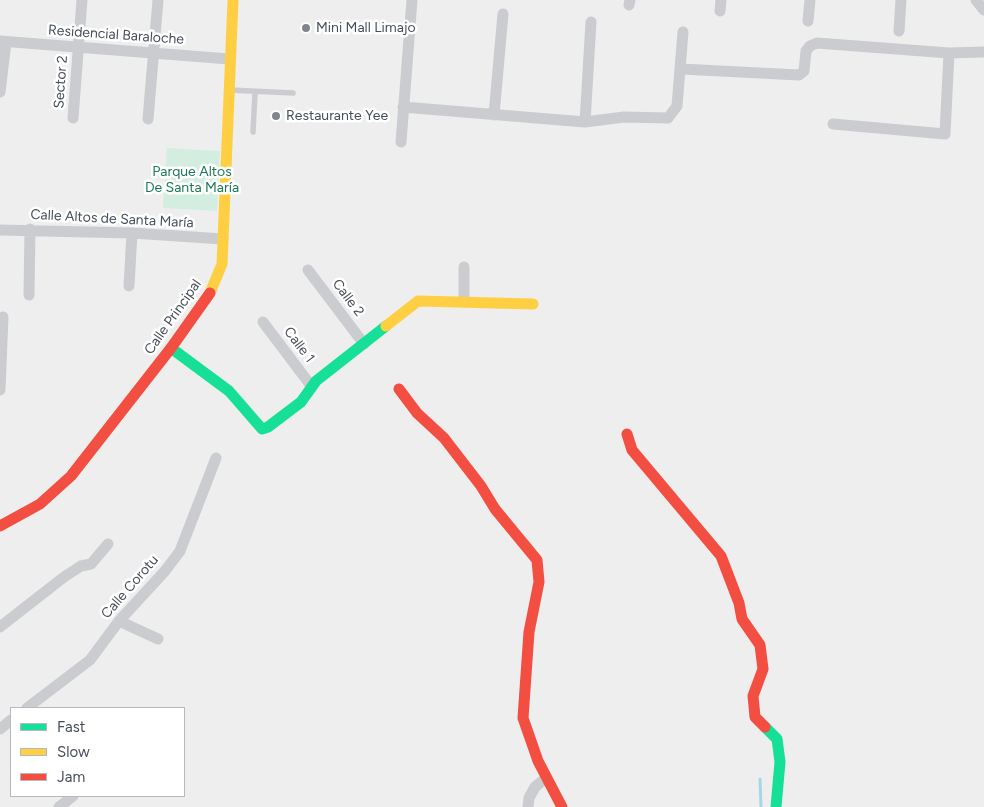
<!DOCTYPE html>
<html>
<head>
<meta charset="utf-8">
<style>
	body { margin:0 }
	#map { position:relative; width:984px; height:807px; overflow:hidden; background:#efeeee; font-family:Figtree,sans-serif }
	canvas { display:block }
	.legend { position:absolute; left:10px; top:707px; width:175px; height:90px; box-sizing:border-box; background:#fff; border:1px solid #b5b8bd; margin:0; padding:6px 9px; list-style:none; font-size:15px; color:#464e5a }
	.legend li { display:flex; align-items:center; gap:10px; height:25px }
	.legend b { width:25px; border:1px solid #b5b8bd }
</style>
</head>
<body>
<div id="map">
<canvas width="984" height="807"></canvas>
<ul class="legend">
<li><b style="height:6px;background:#16e098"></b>Fast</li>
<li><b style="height:6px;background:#ffcf43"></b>Slow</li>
<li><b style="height:6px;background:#f24e42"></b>Jam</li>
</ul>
</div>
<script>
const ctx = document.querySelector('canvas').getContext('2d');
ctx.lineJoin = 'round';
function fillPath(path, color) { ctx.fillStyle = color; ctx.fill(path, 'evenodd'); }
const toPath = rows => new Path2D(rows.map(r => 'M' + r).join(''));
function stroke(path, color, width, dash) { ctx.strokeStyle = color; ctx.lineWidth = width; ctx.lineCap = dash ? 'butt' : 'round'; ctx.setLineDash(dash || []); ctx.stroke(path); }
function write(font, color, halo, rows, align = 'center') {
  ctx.font = font + ' Figtree,sans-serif'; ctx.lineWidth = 5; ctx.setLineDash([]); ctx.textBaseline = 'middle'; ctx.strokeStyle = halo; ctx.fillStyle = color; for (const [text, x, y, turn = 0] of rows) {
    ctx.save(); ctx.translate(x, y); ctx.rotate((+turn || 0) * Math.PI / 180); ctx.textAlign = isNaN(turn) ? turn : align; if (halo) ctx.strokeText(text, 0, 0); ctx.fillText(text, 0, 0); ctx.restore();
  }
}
fillPath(toPath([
	[167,148,220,151,217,211,163,208]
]), '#d3ede0');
stroke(toPath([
	[760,779,761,807]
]), '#a9d5ea', 3);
stroke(toPath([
	[230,90,293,93],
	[253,132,255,93]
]), '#cacccf', 5.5);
stroke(toPath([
	[976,0,984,10],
	[629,5,630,0],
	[720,11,721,0],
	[808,21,810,0],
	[899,31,901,0],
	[0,41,229,59],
	[681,69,799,75,804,71,806,51,810,46,817,43,949,53,984,52],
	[0,92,6,42],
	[403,107,585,122,624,117,668,118,677,106,683,32],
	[494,115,503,14],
	[73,118,82,0],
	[148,119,158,0],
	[585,122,591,22],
	[833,124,945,134,949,53],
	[401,142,412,0],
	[0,230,132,233,223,239],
	[308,270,364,344],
	[129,286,132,233],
	[29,295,30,229],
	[464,301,464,267],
	[263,322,312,387],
	[0,390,3,317],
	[119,621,158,639],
	[0,627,64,577,81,566,91,564,108,544],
	[27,708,90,660,119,621,165,571,180,551,216,458],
	[0,729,11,720],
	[59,807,73,796],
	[528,807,529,798,535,787,546,778]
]), '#cacccf', 11);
stroke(toPath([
	[171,348,229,391,262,429,268,427,301,402,316,381,386,326],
	[765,727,777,739,780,762,776,807]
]), '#16e098', 11);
stroke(toPath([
	[210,293,222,264,233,0],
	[386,326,418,301,533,304]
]), '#ffcf43', 11);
stroke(toPath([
	[399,389,417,413,444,438,481,486,495,509,537,560,539,582,529,632,523,718,538,761,562,807],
	[627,434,632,450,721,556,739,603,742,619,760,645,763,669,753,696,755,717,765,727],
	[0,526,40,504,71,476,171,348,210,293]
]), '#f24e42', 11);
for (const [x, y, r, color] of [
	[306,28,5,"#81868e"],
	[276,116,5,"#81868e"]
]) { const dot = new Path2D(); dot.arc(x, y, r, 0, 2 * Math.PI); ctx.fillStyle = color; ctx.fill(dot); stroke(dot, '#fff', 2); }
write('14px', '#464e5a', '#fff', [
	["Mini Mall Limajo",316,28],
	["Restaurante Yee",286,116]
], 'left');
write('14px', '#464e5a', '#fff', [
	["Residencial Baraloche",116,35,4],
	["Sector 2",61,82,-86],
	["Calle Altos de Santa María",112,219,3],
	["Calle 2",348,298,53],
	["Calle Principal",173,317,-55],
	["Calle 1",299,345,53],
	["Calle Corotu",130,587,-49]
]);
write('14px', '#1a7854', '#fff', [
	["Parque Altos",192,172],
	["De Santa María",192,188]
]);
</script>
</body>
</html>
